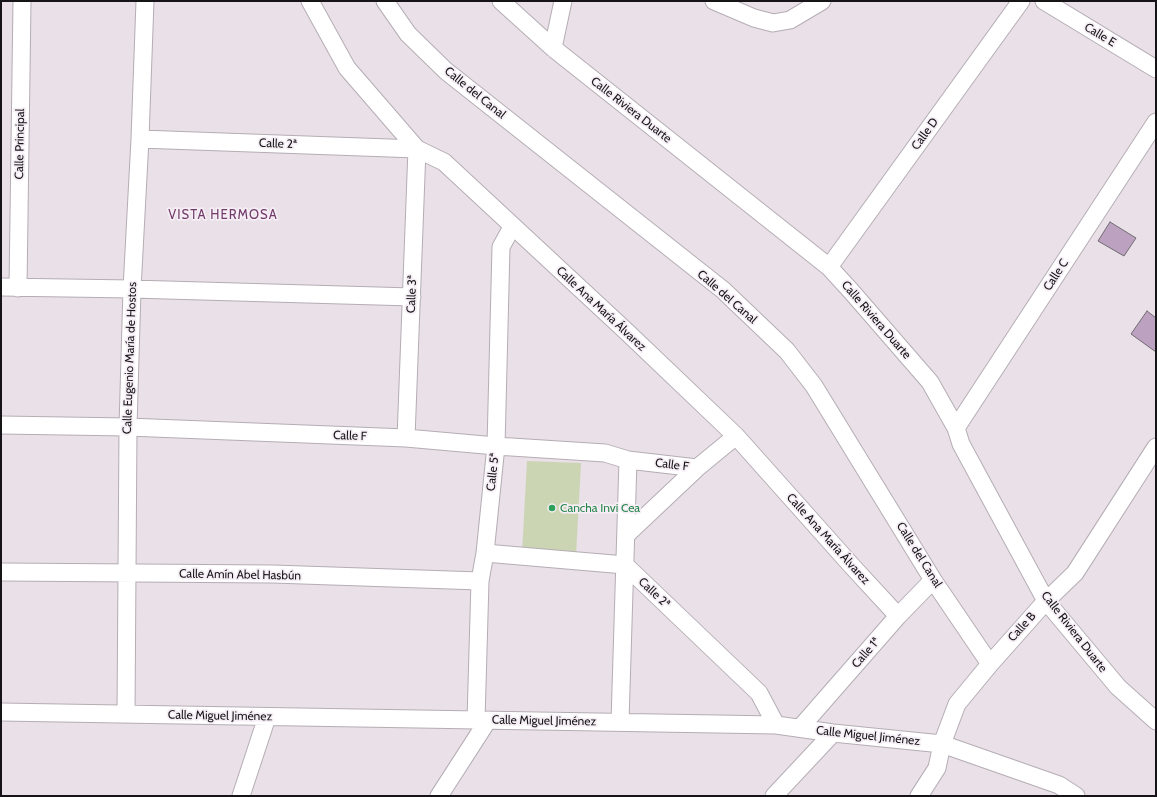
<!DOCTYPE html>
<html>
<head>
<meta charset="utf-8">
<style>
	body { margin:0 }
	#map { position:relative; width:1157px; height:797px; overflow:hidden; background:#e9e0e8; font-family:Cabin,sans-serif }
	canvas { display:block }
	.frame { position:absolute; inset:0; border:2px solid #161416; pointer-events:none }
</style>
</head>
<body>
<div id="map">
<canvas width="1157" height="797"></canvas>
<div class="frame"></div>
</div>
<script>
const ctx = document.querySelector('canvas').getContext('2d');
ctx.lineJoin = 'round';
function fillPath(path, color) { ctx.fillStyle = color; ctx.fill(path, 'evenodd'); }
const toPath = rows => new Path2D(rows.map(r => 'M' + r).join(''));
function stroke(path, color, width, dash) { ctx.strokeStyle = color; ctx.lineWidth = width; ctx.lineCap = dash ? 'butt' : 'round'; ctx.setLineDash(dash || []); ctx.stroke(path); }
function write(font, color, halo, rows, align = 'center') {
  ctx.font = font + ' Cabin,sans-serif'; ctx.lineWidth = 3.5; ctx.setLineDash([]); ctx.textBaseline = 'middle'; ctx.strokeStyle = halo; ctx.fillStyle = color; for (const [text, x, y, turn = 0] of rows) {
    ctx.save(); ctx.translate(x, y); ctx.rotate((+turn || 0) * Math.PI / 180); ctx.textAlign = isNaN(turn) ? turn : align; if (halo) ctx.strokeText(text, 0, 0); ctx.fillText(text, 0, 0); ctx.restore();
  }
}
fillPath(toPath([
	[527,461,581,463,576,556,522,553]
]), '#ccd5b3');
const building = toPath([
	[1110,222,1136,238,1124,256,1098,241,1110,222],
	[1147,311,1156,318,1156,352,1131,334,1147,311]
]);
fillPath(building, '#bca2c0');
stroke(building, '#706a71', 1);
const minor = toPath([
	[310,1,347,68,417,149,444,162,627,332,736,436,851,565,898,616],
	[385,1,408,34,446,71,723,290,787,351,814,386,933,580,990,664],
	[501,1,553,48,829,267,851,291,930,382,956,428,961,444,1046,601,1118,687,1156,721],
	[714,1,754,18,773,23,790,20,822,1],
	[1044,1,1156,69],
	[553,48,563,1],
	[140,139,417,149,406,438],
	[829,267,1021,1],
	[1,287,132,289,412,297],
	[18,288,22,1],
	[1,425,128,427,406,438,496,446,605,453,628,460,697,468],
	[956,428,1156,122],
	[626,535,697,468,736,436],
	[485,553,625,565,759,693,776,725],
	[1,572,273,574,480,581],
	[1,712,776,725,833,733,942,744,1059,785,1076,796],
	[126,714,128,427,132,289,140,139,145,1],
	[476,720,480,581,485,553,496,446,501,247,512,227],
	[620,722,628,460],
	[800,728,898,616,933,580],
	[241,796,267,717],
	[439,796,488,720],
	[774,796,833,733],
	[919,796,937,768,942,744,957,704,990,664,1046,601,1075,573,1156,447]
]);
stroke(minor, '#b5adb4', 19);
stroke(minor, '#fff', 17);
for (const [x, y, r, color] of [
	[552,508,4,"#2e9e5b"]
]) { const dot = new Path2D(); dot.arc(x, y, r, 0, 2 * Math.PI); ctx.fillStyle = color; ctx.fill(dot); stroke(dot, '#f6eef5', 1.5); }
write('12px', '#161416', '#f6eef5', [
	["Calle E",1100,35,31],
	["Calle del Canal",475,93,39],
	["Calle Riviera Duarte",631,110,38],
	["Calle D",925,134,-54],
	["Calle Principal",20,144,-89],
	["Calle 2ª",278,144,2],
	["Calle C",1056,275,-57],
	["Calle 3ª",412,294,-88],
	["Calle del Canal",727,297,41],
	["Calle Ana María Álvarez",601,309,43],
	["Calle Riviera Duarte",876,320,49],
	["Calle Eugenio María de Hostos",130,358,-88],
	["Calle F",350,436,2],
	["Calle F",672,465,7],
	["Calle 5ª",493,472,-84],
	["Calle Ana María Álvarez",828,539,48],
	["Calle del Canal",919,555,58],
	["Calle Amín Abel Hasbún",240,575,1],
	["Calle 2ª",654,593,43],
	["Calle B",1022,627,-48],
	["Calle Riviera Duarte",1074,632,52],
	["Calle 1ª",866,653,-49],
	["Calle Miguel Jiménez",220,716,1],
	["Calle Miguel Jiménez",544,721,1],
	["Calle Miguel Jiménez",868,736,6]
]);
write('12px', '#27864d', '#f6eef5', [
	["Cancha Invi Cea",560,508]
], 'left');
ctx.letterSpacing = '1px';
write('13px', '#723b6a', '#f6eef5', [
	["VISTA HERMOSA",223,215]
]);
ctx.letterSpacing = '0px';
</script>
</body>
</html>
